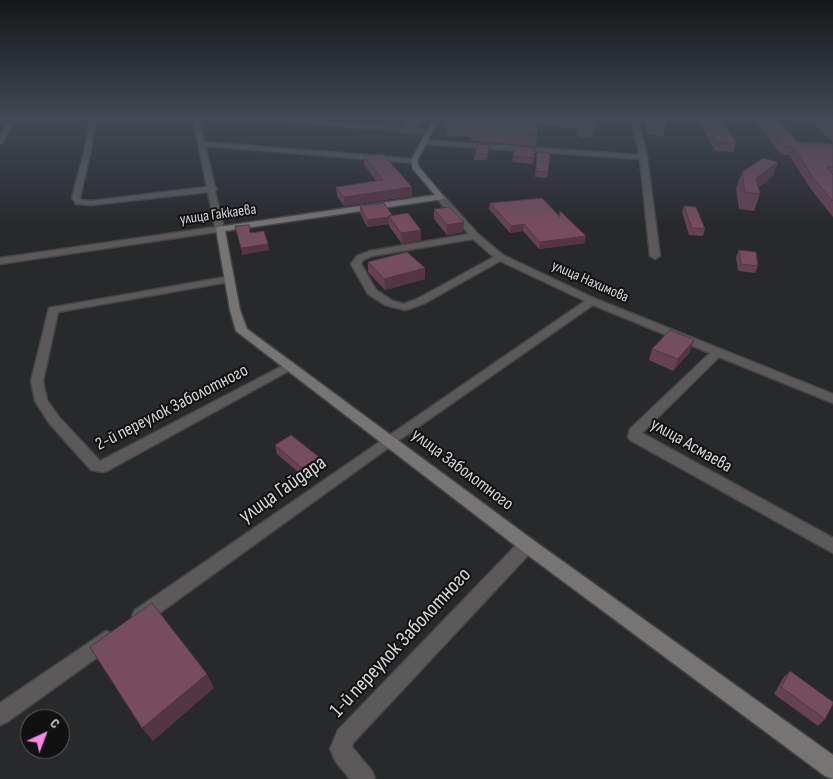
<!DOCTYPE html>
<html>
<head>
<meta charset="utf-8">
<style>
	body { margin:0 }
	#map { position:relative; width:833px; height:779px; overflow:hidden; background:#28292b; font-family:"Sofia Sans Condensed",sans-serif }
	canvas { display:block }
	.north { position:absolute; left:20px; top:709px; width:50px; height:50px; box-sizing:border-box; background:#111112; border:1px solid #5f6061; border-radius:50%; rotate:43deg; font-size:14px; font-weight:700; line-height:20px; text-align:center; color:#d5d6d8 }
	.north::after { content:''; display:block; margin:auto; width:18px; height:22px; background:#fb87e5; clip-path:polygon(50% 0,100% 100%,50% 72%,0 100%) }
</style>
</head>
<body>
<div id="map">
<canvas width="833" height="779"></canvas>
<div class="north">С</div>
</div>
<script>
const ctx = document.querySelector('canvas').getContext('2d');
ctx.lineJoin = 'round';
function fillPath(path, color) { ctx.fillStyle = color; ctx.fill(path, 'evenodd'); }
const toPath = rows => new Path2D(rows.map(r => 'M' + r).join(''));
function stroke(path, color, width, dash) { ctx.strokeStyle = color; ctx.lineWidth = width; ctx.lineCap = dash ? 'butt' : 'round'; ctx.setLineDash(dash || []); ctx.stroke(path); }
function write(font, color, halo, rows, align = 'center') {
  ctx.font = font + ' "Sofia Sans Condensed",sans-serif'; ctx.lineWidth = 4; ctx.setLineDash([]); ctx.textBaseline = 'middle'; ctx.strokeStyle = halo; ctx.fillStyle = color; for (const [text, x, y, turn = 0] of rows) {
    ctx.save(); ctx.translate(x, y); ctx.rotate((+turn || 0) * Math.PI / 180); ctx.textAlign = isNaN(turn) ? turn : align; if (halo) ctx.strokeText(text, 0, 0); ctx.fillText(text, 0, 0); ctx.restore();
  }
}
fillPath(toPath([
	[290,119,428,119,423,128]
]), '#30323a');
const street = toPath([
	[9,119,15,119,3,142,0,144,0,136,9,119],
	[89,119,95,119,91,149,80,198,81,200,91,201,207,187,193,119,199,119,204,142,414,159,417,161,414,163,205,146,215,187,217,189,215,191,224,229,223,231,0,264,0,258,215,227,208,192,91,205,76,204,72,198,85,149,89,119],
	[256,119,285,119,429,130,432,132,429,134,256,119],
	[632,119,638,119,647,157,660,256,655,259,650,256,640,159,424,144,421,142,424,140,639,155,632,119],
	[437,195,443,195,478,234,503,255,596,299,833,394,833,403,719,357,642,433,833,538,833,553,630,440,628,437,630,429,710,353,593,305,395,443,147,622,141,625,135,622,132,616,135,610,585,301,500,261,425,303,409,309,405,310,385,305,368,294,351,264,357,256,370,251,469,234,437,199,437,195],
	[473,239,494,257,417,299,404,304,393,301,376,290,361,264,363,260,372,256,473,239],
	[231,276,234,277,234,281,58,312,43,381,47,400,59,417,100,461,286,364,290,363,296,367,107,471,102,472,91,470,49,423,35,401,31,381,49,308,231,276],
	[527,538,533,540,535,545,533,550,353,743,352,747,372,771,375,779,350,779,336,762,330,749,338,730,521,540,527,538],
	[106,631,113,634,115,640,113,646,7,722,0,725,0,703,106,631]
]);
const secondary = toPath([
	[433,119,439,119,417,161,419,167,444,197,443,199,225,231,240,310,247,329,533,540,833,755,833,779,825,776,521,550,236,331,230,310,216,229,217,227,435,195,413,169,411,161,433,119]
]);
stroke(street, '#444547', 3);
stroke(secondary, '#444547', 3);
fillPath(street, '#5b5959');
fillPath(secondary, '#777474');
fillPath(toPath([
	[406,119,423,119,418,127,405,126,405,121],
	[447,119,595,119,595,126,593,138,578,137,578,128,538,126,536,146,471,141,471,137,445,136,445,123],
	[643,119,665,119,666,124,663,136,649,135],
	[697,119,722,119,736,143,733,152,715,151],
	[755,119,778,119,797,142,833,144,833,217,810,188,789,155,781,155],
	[817,119,833,119,833,143,815,124],
	[535,148,533,164,512,162,513,156],
	[489,150,487,160,474,160,475,154],
	[537,152,548,172,547,178,535,177],
	[364,156,412,196,344,206,337,196,336,187,376,181,364,165],
	[778,162,772,177,759,187,760,194,754,211,739,209,736,188,742,172],
	[490,203,559,216,560,211,585,243,539,249,523,231,510,233,489,209],
	[360,206,392,215,421,230,421,240,402,244,389,226,389,224,367,227,360,213],
	[684,206,705,229,703,236,689,235,682,212],
	[434,209,464,222,463,232,447,235,434,219],
	[739,250,758,266,755,273,738,271,736,257],
	[368,262,425,268,425,279,385,290,368,272],
	[652,349,690,352,673,371,649,360],
	[275,445,319,457,320,465,304,477,277,454],
	[790,671,825,719,818,726,774,694,783,678]
]), '#654251');
fillPath(toPath([
	[420,119,423,119,418,127,418,122],
	[778,162,772,177,750,193,756,178],
	[412,187,412,196,344,206,344,197],
	[389,217,389,224,367,227,367,220],
	[464,222,463,232,447,235,447,225],
	[524,224,523,231,510,233,511,226],
	[421,230,421,240,402,244,401,233],
	[586,236,585,243,539,249,540,242],
	[268,244,269,250,242,255,241,248],
	[425,268,425,279,385,290,384,279],
	[694,340,690,352,673,371,678,359],
	[319,457,320,465,304,477,302,468],
	[207,674,214,688,153,741,142,728]
]), '#533642');
const building = toPath([
	[406,119,420,119,418,122,405,121,406,119],
	[447,119,539,119,537,133,472,129,474,125,445,123,447,119],
	[580,119,595,119,595,126,580,125,580,119],
	[651,119,665,119,666,124,652,123,651,119],
	[704,119,722,119,736,143,717,142,704,119],
	[763,119,778,119,797,142,833,144,833,167,826,167,833,175,833,201,814,179,793,147,784,146,763,119],
	[821,119,833,119,833,131,821,119],
	[477,144,489,145,488,154,475,154,477,144],
	[515,146,535,148,534,158,513,156,515,146],
	[537,152,550,153,548,172,536,171,537,152],
	[383,154,412,187,344,197,336,187,383,180,364,156,383,154],
	[763,158,778,162,756,178,760,194,745,192,742,172,763,158],
	[542,198,560,217,560,211,586,236,540,242,524,224,511,226,490,203,542,198],
	[384,203,392,215,389,216,389,217,367,220,360,206,384,203],
	[684,206,696,207,705,229,692,228,684,206],
	[449,207,464,222,447,225,434,209,449,207],
	[408,213,421,230,401,233,389,216,408,213],
	[249,225,250,233,264,231,268,244,241,248,235,226,249,225],
	[739,250,756,252,758,266,741,264,739,250],
	[407,252,425,268,384,279,368,262,407,252],
	[670,330,694,340,678,359,652,349,670,330],
	[291,435,319,457,302,468,275,445,291,435],
	[152,603,207,674,142,728,90,647,152,603],
	[790,671,833,702,833,704,825,719,781,687,790,671]
]);
fillPath(building, '#764d5e');
stroke(building, '#533642', 1);
const sky = ctx.createLinearGradient(0, 0, 0, 228);
sky.addColorStop(0, '#161718');
sky.addColorStop(0.52, '#424955');
sky.addColorStop(1, '#42495500');
ctx.fillStyle = sky;
ctx.fillRect(0, 0, 833, 228);
write('15px', '#d5d6d8', '#111112', [
	["улица Гаккаева",218,215,-8],
	["улица Нахимова",590,282,24]
]);
write('18px', '#d5d6d8', '#111112', [
	["2-й переулок Заболотного",172,408,-27],
	["улица Асмаева",691,446,30],
	["улица Заболотного",462,470,37]
]);
write('21px', '#d5d6d8', '#111112', [
	["улица Гайдара",283,490,-35],
	["1-й переулок Заболотного",401,643,-47]
]);
</script>
</body>
</html>
